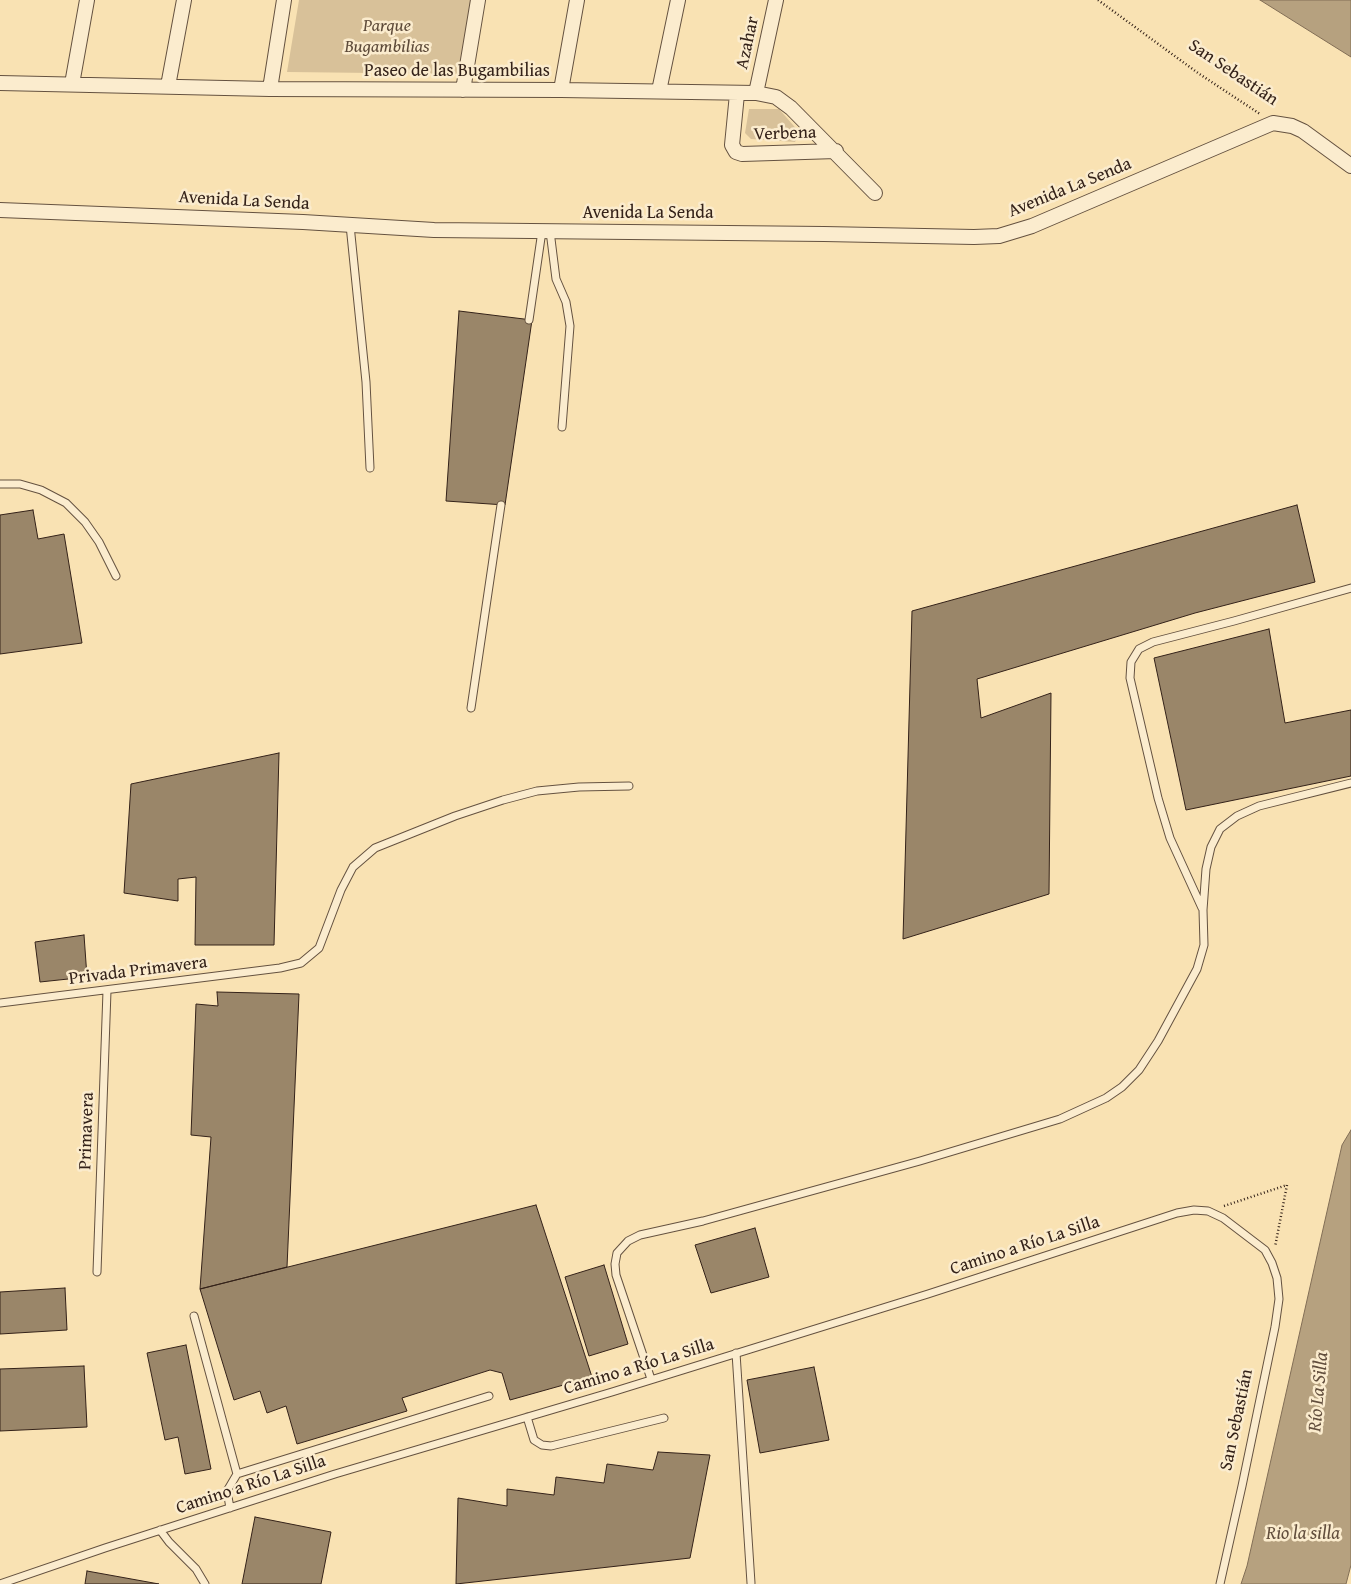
<!DOCTYPE html>
<html>
<head>
<meta charset="utf-8">
<style>
	body { margin:0 }
	canvas { display:block; background:#f9e2b3 }
</style>
</head>
<body>
<canvas width="1351" height="1584"></canvas>
<script>
const ctx = document.querySelector('canvas').getContext('2d');
ctx.lineJoin = 'round';
function fillPath(path, color) { ctx.fillStyle = color; ctx.fill(path, 'evenodd'); }
const toPath = rows => new Path2D(rows.map(r => 'M' + r).join(''));
function stroke(path, color, width, dash) { ctx.strokeStyle = color; ctx.lineWidth = width; ctx.lineCap = dash ? 'butt' : 'round'; ctx.setLineDash(dash || []); ctx.stroke(path); }
function write(font, color, halo, rows, align = 'center') {
  ctx.font = font + ' "Gentium Book Plus",serif'; ctx.lineWidth = 5; ctx.setLineDash([]); ctx.textBaseline = 'middle'; ctx.strokeStyle = halo; ctx.fillStyle = color; for (const [text, x, y, turn = 0] of rows) {
    ctx.save(); ctx.translate(x, y); ctx.rotate((+turn || 0) * Math.PI / 180); ctx.textAlign = isNaN(turn) ? turn : align; if (halo) ctx.strokeText(text, 0, 0); ctx.fillText(text, 0, 0); ctx.restore();
  }
}
fillPath(toPath([
	[299,0,473,0,463,74,287,72],
	[749,109,779,109,800,133,795,142,751,139,745,133]
]), '#d8c199');
const water = toPath([
	[1260,0,1351,0,1351,57,1260,0],
	[1351,1130,1351,1565,1346,1584,1241,1584,1247,1566,1342,1145,1351,1130]
]);
fillPath(water, '#b6a17f');
stroke(water, '#826e56', 1);
const building = toPath([
	[459,311,532,320,505,505,446,501,459,311],
	[1297,505,1315,582,1195,613,977,679,981,718,1051,693,1049,894,903,939,912,611,1297,505],
	[33,510,38,539,64,534,82,643,0,654,0,515,33,510],
	[1269,629,1285,723,1351,710,1351,776,1186,810,1154,658,1269,629],
	[279,753,274,945,195,945,196,877,178,879,178,901,124,893,131,784,279,753],
	[84,935,87,977,40,982,35,942,84,935],
	[217,992,299,994,287,1267,200,1289,211,1137,191,1135,196,1004,218,1006,217,992],
	[536,1205,592,1377,510,1400,502,1373,490,1370,402,1398,407,1411,297,1444,286,1406,267,1413,260,1391,234,1400,200,1289,536,1205],
	[755,1228,769,1277,711,1293,695,1245,755,1228],
	[604,1265,628,1344,589,1356,565,1277,604,1265],
	[65,1288,67,1330,0,1334,0,1292,65,1288],
	[186,1345,211,1469,185,1474,178,1437,165,1440,147,1353,186,1345],
	[84,1366,87,1427,0,1431,0,1369,84,1366],
	[814,1367,829,1440,760,1453,747,1380,814,1367],
	[658,1452,710,1455,690,1558,456,1584,458,1498,507,1506,507,1489,554,1495,556,1477,604,1483,607,1464,653,1470,658,1452],
	[255,1517,331,1532,321,1584,242,1584,255,1517],
	[87,1571,159,1584,85,1584,87,1571]
]);
fillPath(building, '#9a8669');
stroke(building, '#342219', 1);
const service = toPath([
	[350,225,366,382,370,468],
	[550,231,556,279,566,302,570,326,562,427],
	[529,320,542,231],
	[0,484,20,484,41,490,66,503,85,522,99,542,116,576],
	[471,708,501,505],
	[1202,908,1170,838,1158,798,1130,678,1131,662,1139,649,1153,642,1234,621,1351,588],
	[0,1003,280,968,301,963,319,948,341,890,353,867,375,848,455,816,503,800,537,791,579,787,629,786],
	[97,1272,107,991],
	[194,1316,237,1474],
	[736,1353,751,1583],
	[651,1379,616,1275,615,1264,617,1253,628,1241,640,1235,703,1221,920,1161,1060,1119,1106,1098,1122,1087,1139,1070,1158,1041,1197,969,1204,945,1203,910,1206,869,1211,847,1220,829,1237,816,1259,806,1351,783],
	[527,1417,534,1440,542,1445,551,1446,664,1418],
	[230,1508,227,1491,237,1474,489,1396],
	[160,1530,169,1542,196,1569,205,1584],
	[0,1584,105,1548,335,1474,612,1392,928,1294,1177,1213,1194,1210,1208,1211,1223,1218,1265,1250,1272,1263,1277,1278,1279,1299,1275,1327,1242,1486,1220,1584]
]);
const minor = toPath([
	[0,83,270,89,561,90,756,93,776,97,791,108,875,193],
	[72,84,87,0],
	[168,86,184,0],
	[270,89,284,0],
	[463,90,478,0],
	[561,90,577,0],
	[659,91,678,0],
	[756,93,776,0],
	[737,94,732,145,736,152,742,154,836,151],
	[0,210,303,222,434,230,824,234,974,237,999,236,1032,226,1273,123,1292,126,1303,131,1351,166]
]);
stroke(service, '#655240', 9);
stroke(minor, '#655240', 16);
stroke(toPath([
	[1098,0,1198,73,1260,114],
	[1224,1206,1287,1185,1275,1247]
]), '#342219', 2.5, [1, 2.5]);
stroke(service, '#fbecce', 7);
stroke(minor, '#fbecce', 14);
write('italic 18px', '#5d4a39', '#fbecce', [
	["Parque",387,26],
	["Bugambilias",387,47]
]);
write('18px', '#342219', '#fbecce', [
	["Azahar",748,43,-78],
	["Paseo de las Bugambilias",457,71],
	["San Sebastián",1233,73,34],
	["Verbena",785,134,-2],
	["Avenida La Senda",1070,188,-22],
	["Avenida La Senda",244,201,3],
	["Avenida La Senda",648,213],
	["Privada Primavera",138,971,-7],
	["Primavera",87,1131,-88],
	["Camino a Río La Silla",1025,1246,-18],
	["Camino a Río La Silla",639,1367,-17],
	["San Sebastián",1237,1420,-78],
	["Camino a Río La Silla",251,1485,-18]
]);
write('italic 19px', '#624e3d', '#fbecce', [
	["Río La Silla",1319,1392,-85],
	["Rio la silla",1303,1534]
]);
</script>
</body>
</html>
